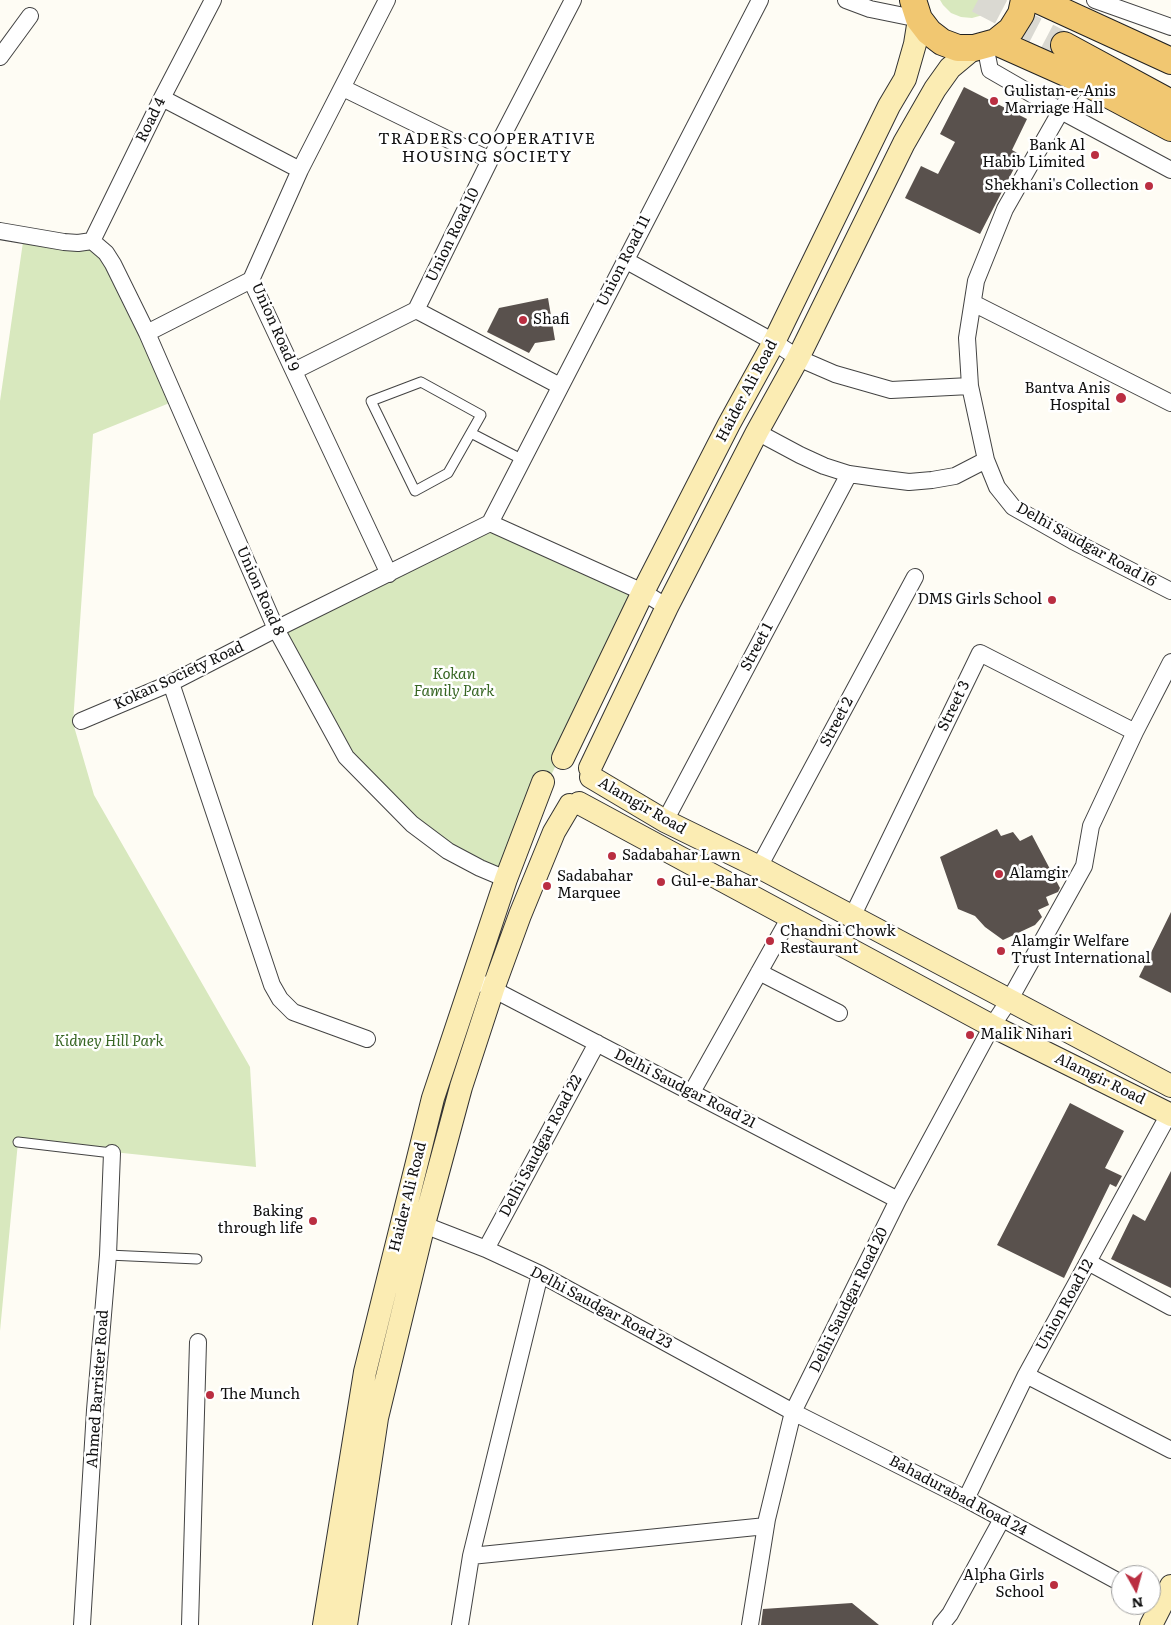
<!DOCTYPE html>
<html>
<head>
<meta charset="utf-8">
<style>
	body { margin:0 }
	#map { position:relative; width:1171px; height:1625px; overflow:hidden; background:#fefcf4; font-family:Literata,serif }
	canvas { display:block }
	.north { position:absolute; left:1111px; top:1565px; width:50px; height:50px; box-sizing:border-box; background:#fff; border:1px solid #9f9f9f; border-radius:50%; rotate:173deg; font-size:14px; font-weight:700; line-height:20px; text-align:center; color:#101010 }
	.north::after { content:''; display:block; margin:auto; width:18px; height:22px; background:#ba2e41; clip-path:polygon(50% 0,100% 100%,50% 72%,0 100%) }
</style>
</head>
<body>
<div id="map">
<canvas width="1171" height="1625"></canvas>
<div class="north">N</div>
</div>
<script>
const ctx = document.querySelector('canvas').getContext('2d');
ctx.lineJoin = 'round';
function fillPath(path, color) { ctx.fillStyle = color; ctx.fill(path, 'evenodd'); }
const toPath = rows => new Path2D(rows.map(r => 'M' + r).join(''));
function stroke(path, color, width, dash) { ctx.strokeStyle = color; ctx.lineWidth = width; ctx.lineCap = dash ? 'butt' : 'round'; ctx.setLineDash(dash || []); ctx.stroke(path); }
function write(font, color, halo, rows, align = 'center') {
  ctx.font = font + ' Literata,serif'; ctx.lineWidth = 5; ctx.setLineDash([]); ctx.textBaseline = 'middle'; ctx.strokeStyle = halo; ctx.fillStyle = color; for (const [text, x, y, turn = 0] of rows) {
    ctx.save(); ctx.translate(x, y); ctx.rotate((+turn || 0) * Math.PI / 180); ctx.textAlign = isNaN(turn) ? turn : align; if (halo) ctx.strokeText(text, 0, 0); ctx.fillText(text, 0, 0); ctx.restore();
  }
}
fillPath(toPath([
	[940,0,999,0,993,9,983,15,972,18,961,17,951,13,943,5],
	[24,235,92,241,117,272,177,400,93,434,73,723,94,795,250,1067,256,1167,18,1142,0,1331,0,401],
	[490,523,643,592,531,815,506,879,448,851,346,757,276,629]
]), '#d8e8be');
fillPath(toPath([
	[964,87,1027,119,1012,150,1021,155,980,234,905,198,921,166,938,174,955,142,940,134],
	[548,298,555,340,535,343,529,353,487,332,499,308],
	[997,829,1001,836,1013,832,1020,841,1032,835,1060,888,1058,892,1046,897,1049,905,1038,910,1042,917,1035,925,1003,940,985,927,975,916,958,909,940,857],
	[1171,912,1171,993,1139,977],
	[1070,1103,1124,1131,1105,1168,1122,1176,1116,1187,1110,1184,1064,1278,997,1245],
	[1171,1171,1171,1288,1111,1259,1133,1214,1145,1221],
	[852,1603,879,1625,761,1625,763,1609]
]), '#59514d');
stroke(toPath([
	[978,0,1064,45]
]), '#dad9d2', 26, [26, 13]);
const lane = toPath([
	[421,382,481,415,448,473,415,491,371,401,421,382],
	[471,433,523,460],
	[18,1142,112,1153],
	[108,1255,197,1259]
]);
const street = toPath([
	[387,0,300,170,251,280,389,574],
	[846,0,870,9,919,19],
	[1095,0,1171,27],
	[985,45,990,70,1061,111,1171,170],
	[0,57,30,16],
	[1079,79,1005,209,976,281,967,338,970,386,986,460,997,487,1013,507,1073,541,1171,591],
	[343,88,490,160],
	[162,98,300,170],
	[0,231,64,242,78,243,92,241],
	[92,241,106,253,113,264,147,333,276,629,346,757,412,824,448,851,480,868,506,879],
	[92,241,162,98,213,0],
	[625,260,774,342,798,358,835,374,891,390,970,386],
	[973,303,1171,403],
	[416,310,490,160,573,0],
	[147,333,251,280],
	[294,371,416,310,560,386],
	[757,432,800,455,824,466,849,474,877,478,909,482,932,480,955,476,986,460],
	[490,523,760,0],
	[490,523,643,592,667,607],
	[171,683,272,985,280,999,293,1012,367,1039],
	[81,721,171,683,276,629,490,523],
	[665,821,849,474],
	[759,867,915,577],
	[852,917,980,653,1135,732],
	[759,972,839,1013],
	[483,984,898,1200],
	[692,1092,790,917],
	[414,1221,486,1249,540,1274,793,1412,966,1499,1121,1583],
	[486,1249,597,1043],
	[1088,1262,1171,1307],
	[1026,1375,1171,1450],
	[966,1499,1026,1375,1169,1114],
	[471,1556,766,1526],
	[82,1625,95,1410,108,1255,112,1153],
	[190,1625,198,1342],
	[460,1625,471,1556,540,1274],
	[750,1625,767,1519,793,1412,898,1200,992,1026,1010,999,1084,866,1091,826,1135,732,1171,662],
	[941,1625,950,1614,1002,1519]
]);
const secondary = toPath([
	[563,758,643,592,729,424,774,342,889,106,905,79,915,44,919,19],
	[590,768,667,607,757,432,798,358,904,143,935,89,950,68,974,48],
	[591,777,665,821,759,867,1171,1086],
	[579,803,992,1026,1171,1115],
	[324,1625,365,1372,433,1098,506,879,543,782],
	[346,1625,377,1418,424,1224,461,1087,493,989,520,915,554,832,570,805],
	[1151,1625,1171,1586]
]);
const primary = toPath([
	[913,0,919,19,929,32,942,42,958,48,974,48,996,42,1011,30,1021,14,1024,0],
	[1038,0,1171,61],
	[996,42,1079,79,1171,128],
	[1064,45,1171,103]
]);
stroke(lane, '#434343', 11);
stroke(street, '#434343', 18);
stroke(secondary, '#323232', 24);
stroke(primary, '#212121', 28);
stroke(lane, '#fff', 9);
stroke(street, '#fff', 16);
stroke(secondary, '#fbecb3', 22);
stroke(primary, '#f1c771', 26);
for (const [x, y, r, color] of [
	[994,101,5,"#ba2e41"],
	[1095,155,5,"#ba2e41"],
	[1149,186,5,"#ba2e41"],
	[523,320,5,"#ba2e41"],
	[1121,398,6,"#ba2e41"],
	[1052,600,5,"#ba2e41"],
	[612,856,5,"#ba2e41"],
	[999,874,5,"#ba2e41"],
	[661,882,5,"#ba2e41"],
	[547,886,5,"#ba2e41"],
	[770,941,5,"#ba2e41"],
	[1001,951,5,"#ba2e41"],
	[970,1035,5,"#ba2e41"],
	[313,1221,5,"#ba2e41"],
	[210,1395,5,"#ba2e41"],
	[1054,1585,5,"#ba2e41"]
]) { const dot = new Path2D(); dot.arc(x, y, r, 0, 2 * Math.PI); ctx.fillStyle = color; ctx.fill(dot); stroke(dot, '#fff', 2); }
write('15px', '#101010', '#fff', [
	["Gulistan-e-Anis",1004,92],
	["Marriage Hall",1004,109],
	["Bank Al",1085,146,"right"],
	["Habib Limited",1085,163,"right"],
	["Shekhani's Collection",1139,186,"right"],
	["Shafi",533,320],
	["Bantva Anis",1110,389,"right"],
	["Hospital",1110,406,"right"],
	["DMS Girls School",1042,600,"right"],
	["Sadabahar Lawn",622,856],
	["Alamgir",1009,874],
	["Sadabahar",557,877],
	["Marquee",557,894],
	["Gul-e-Bahar",671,882],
	["Chandni Chowk",780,932],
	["Restaurant",780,949],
	["Alamgir Welfare",1011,942],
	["Trust International",1011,959],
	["Malik Nihari",980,1035],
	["Baking",303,1212,"right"],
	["through life",303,1229,"right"],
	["The Munch",220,1395],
	["Alpha Girls",1044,1576,"right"],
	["School",1044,1593,"right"]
], 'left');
write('15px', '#101010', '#fff', [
	["Road 4",151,120,-64],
	["Union Road 10",453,235,-64],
	["Union Road 11",624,261,-63],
	["Union Road 9",275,327,66],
	["Haider Ali Road",747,391,-62],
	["Delhi Saudgar Road 16",1086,545,29],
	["Union Road 8",260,591,66],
	["Street 1",757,647,-62],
	["Kokan Society Road",179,676,-25],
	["Street 3",954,706,-64],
	["Street 2",837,722,-62],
	["Alamgir Road",642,806,30],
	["Alamgir Road",1100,1079,26],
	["Delhi Saudgar Road 21",685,1089,27],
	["Delhi Saudgar Road 22",541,1146,-62],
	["Haider Ali Road",408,1197,-76],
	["Delhi Saudgar Road 20",849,1300,-64],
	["Union Road 12",1065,1305,-61],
	["Delhi Saudgar Road 23",601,1308,28],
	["Ahmed Barrister Road",98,1389,-86],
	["Bahadurabad Road 24",958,1496,28]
]);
write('italic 15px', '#376623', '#fff', [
	["Kokan",454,675],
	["Family Park",454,692],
	["Kidney Hill Park",109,1042]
]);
ctx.letterSpacing = '1px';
write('16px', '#101010', '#fff', [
	["TRADERS COOPERATIVE",487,139],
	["HOUSING SOCIETY",487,157]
]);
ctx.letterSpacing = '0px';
</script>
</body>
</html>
